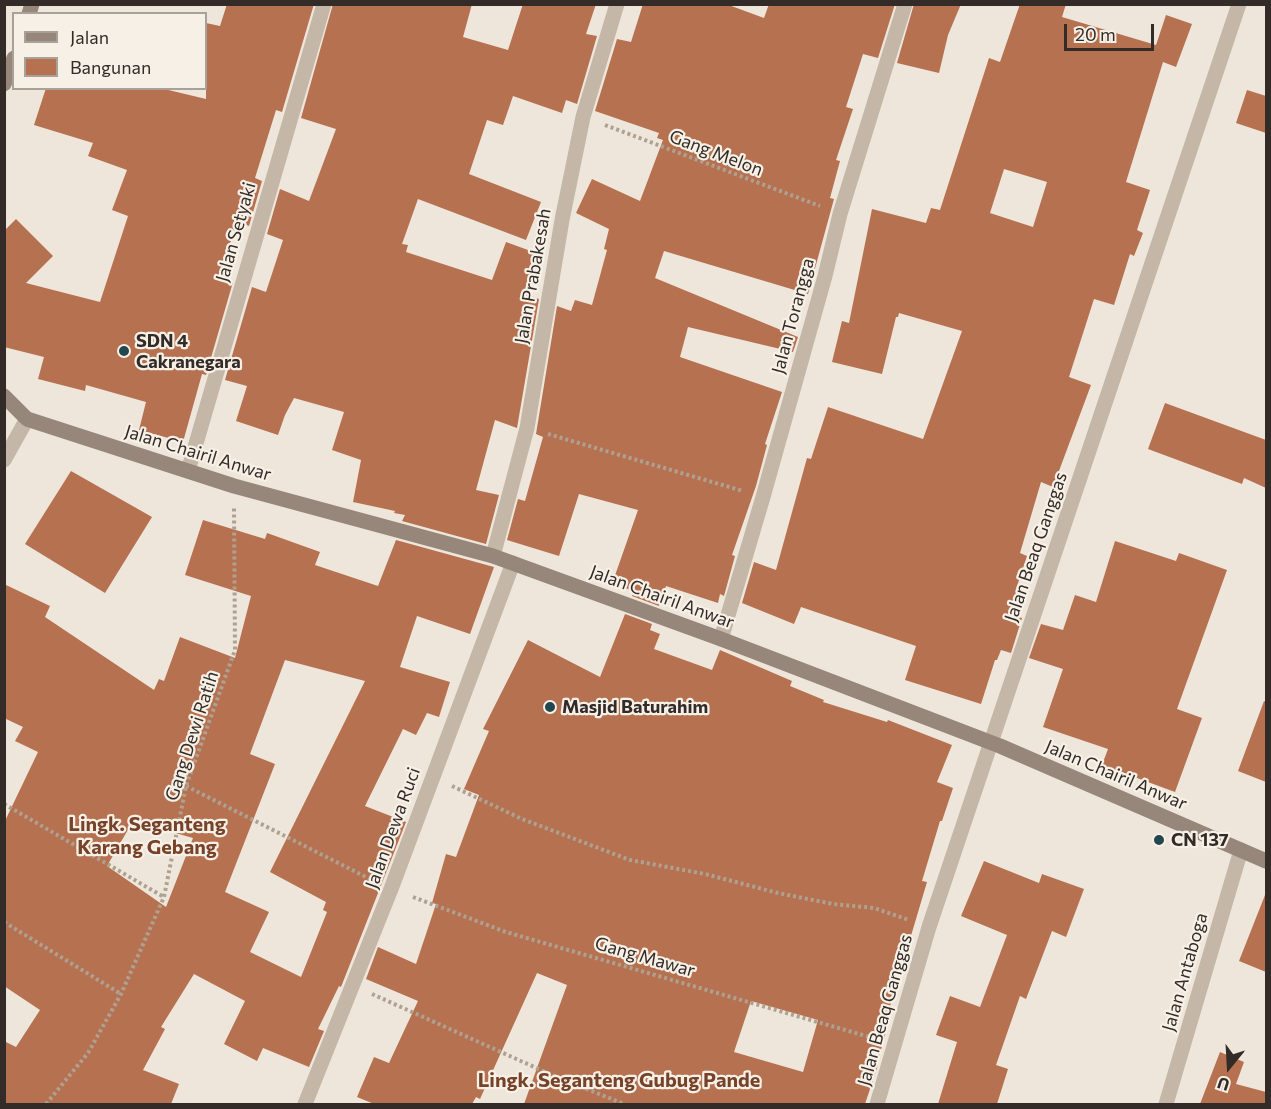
<!DOCTYPE html>
<html>
<head>
<meta charset="utf-8">
<style>
	body { margin:0 }
	#map { position:relative; width:1271px; height:1109px; overflow:hidden; background:#eee6da; font-family:Commissioner,sans-serif }
	canvas { display:block }
	.frame { position:absolute; inset:0; border:6px solid #322b27; pointer-events:none }
	.legend { position:absolute; left:12px; top:12px; width:195px; height:78px; box-sizing:border-box; background:#f6f0e6; border:2px solid #a8a19a; margin:0; padding:8px 10px; list-style:none; font-size:18px; color:#322b27 }
	.legend li { display:flex; align-items:center; gap:12px; height:30px }
	.legend b { width:30px; border:2px solid #a8a19a }
	.north { position:absolute; left:1199px; top:1037px; width:60px; height:60px; -webkit-text-stroke:4px #f6f0e6; paint-order:stroke; rotate:198deg; font-size:16px; font-weight:700; line-height:24px; text-align:center; color:#322b27 }
	.north::after { content:''; display:block; margin:auto; width:21px; height:27px; background:#322b27; clip-path:polygon(50% 0,100% 100%,50% 72%,0 100%) }
	.scale { position:absolute; left:1064px; top:24px; width:90px; height:27px; box-sizing:border-box; border:3px solid #322b27; border-top:0; padding-left:8px; font-size:18px; line-height:21px; white-space:nowrap; color:#322b27; -webkit-text-stroke:4px #f6f0e6; paint-order:stroke }
</style>
</head>
<body>
<div id="map">
<canvas width="1271" height="1109"></canvas>
<div class="frame"></div>
<ul class="legend">
<li><b style="height:8px;background:#97877a"></b>Jalan</li>
<li><b style="height:16px;background:#b67150"></b>Bangunan</li>
</ul>
<div class="north">U</div>
<div class="scale">20 m</div>
</div>
<script>
const ctx = document.querySelector('canvas').getContext('2d');
ctx.lineJoin = 'round';
function fillPath(path, color) { ctx.fillStyle = color; ctx.fill(path, 'evenodd'); }
const toPath = rows => new Path2D(rows.map(r => 'M' + r).join(''));
function stroke(path, color, width, dash) { ctx.strokeStyle = color; ctx.lineWidth = width; ctx.lineCap = dash ? 'butt' : 'round'; ctx.setLineDash(dash || []); ctx.stroke(path); }
function write(font, color, halo, rows, align = 'center') {
  ctx.font = font + ' Commissioner,sans-serif'; ctx.lineWidth = 4.5; ctx.setLineDash([]); ctx.textBaseline = 'middle'; ctx.strokeStyle = halo; ctx.fillStyle = color; for (const [text, x, y, turn = 0] of rows) {
    ctx.save(); ctx.translate(x, y); ctx.rotate((+turn || 0) * Math.PI / 180); ctx.textAlign = isNaN(turn) ? turn : align; if (halo) ctx.strokeText(text, 0, 0); ctx.fillText(text, 0, 0); ctx.restore();
  }
}
fillPath(toPath([
	[227,4,314,4,282,112,276,110,255,178,262,181,249,226,238,221,218,277,233,282,206,375,202,374,183,442,139,430,146,402,86,385,85,391,38,379,44,357,4,347,4,231,16,219,53,256,26,283,100,302,128,216,112,210,127,170,88,156,93,143,34,125,46,88,160,88,206,99,206,23,220,26],
	[333,4,472,4,463,37,508,50,523,4,596,4,586,34,597,36,577,104,566,100,562,113,513,96,503,125,487,120,469,174,541,202,526,240,418,199,402,244,408,245,406,252,492,280,506,242,539,254,525,294,539,299,517,428,495,420,476,490,499,495,486,544,402,521,405,515,394,513,395,511,353,502,361,460,332,450,344,412,294,398,285,415,278,435,236,421,247,386,225,380,252,287,266,292,283,240,267,234,280,189,309,201,336,129,301,118],
	[643,4,726,4,764,18,769,4,895,4,878,58,863,54,846,107,853,109,836,160,840,161,830,198,834,199,808,294,664,251,655,278,798,337,793,352,688,327,680,357,782,392,765,444,767,445,756,486,732,555,735,556,724,596,720,594,718,603,666,586,659,606,632,596,634,591,612,584,638,510,579,494,559,556,507,540,518,499,525,501,543,437,536,434,557,306,571,311,575,300,592,305,607,250,604,249,609,229,576,213,592,179,640,201,663,140,657,138,659,133,595,111,617,39,631,42],
	[914,4,961,4,948,35,939,73,897,63],
	[1020,4,1066,4,1062,17,1156,45,1166,15,1192,24,1176,67,1163,62,1126,182,1150,190,1137,230,1143,233,1134,256,1130,254,1114,305,1094,299,1069,377,1091,385,1053,487,1041,482,1020,553,1027,556,1016,589,1020,590,1012,615,1022,618,1011,653,1001,650,997,660,995,660,981,704,905,680,916,646,801,607,794,624,742,603,754,562,776,570,807,458,811,459,828,407,923,439,962,331,899,313,898,317,896,317,882,374,832,362,842,321,849,323,872,209,926,223,931,208,940,210,989,58,1000,62],
	[1004,169,1047,182,1033,227,990,213],
	[1247,90,1266,96,1266,133,1236,123],
	[1165,403,1266,440,1266,488,1244,478,1242,484,1148,449],
	[71,471,152,517,105,593,25,544],
	[203,520,265,539,267,533,320,552,315,565,378,586,396,540,494,567,470,634,417,616,400,667,450,682,439,717,427,713,416,735,403,729,365,806,406,822,341,987,339,986,318,1029,324,1031,309,1067,263,1048,257,1061,224,1044,245,1001,194,974,161,1027,165,1029,143,1070,179,1084,171,1104,4,1104,4,1041,16,1047,40,1010,4,986,4,823,38,752,15,741,23,727,4,718,4,584,50,606,45,617,154,690,159,679,164,681,180,637,235,658,251,596,185,575],
	[285,660,365,681,270,872,326,902,323,910,327,912,301,977,250,952,269,912,225,892,275,764,250,754],
	[133,821,193,838,166,907,107,866],
	[1115,541,1176,561,1179,553,1227,570,1177,709,1202,718,1175,792,1102,765,1108,749,1043,727,1063,669,1029,658,1041,624,1063,630,1075,595,1096,602],
	[625,614,652,624,650,630,660,634,654,649,712,670,720,650,792,681,790,686,824,700,823,702,887,722,888,720,952,745,937,782,953,788,942,821,940,821,922,881,927,882,883,1030,886,1032,877,1064,878,1065,865,1104,524,1104,567,985,537,973,480,1099,476,1097,472,1104,374,1104,357,1097,374,1057,389,1063,418,1001,366,979,378,947,416,964,436,904,432,903,446,854,456,857,479,795,464,789,489,731,483,729,528,640,600,677],
	[751,1001,818,1020,803,1072,734,1052],
	[1264,701,1266,702,1266,782,1238,771],
	[984,861,1039,883,1042,874,1084,889,1066,937,1052,931,1026,999,1020,996,996,1065,1008,1069,997,1104,938,1104,957,1042,936,1035,950,996,980,1007,1007,935,961,916],
	[1265,895,1266,895,1266,972,1239,961],
	[1220,1052,1244,1062,1236,1084,1266,1092,1266,1104,1200,1104]
]), '#b67150');
stroke(toPath([
	[605,125,820,206],
	[548,434,743,491],
	[186,786,370,879],
	[452,786,522,819,630,860,705,874,778,893,833,904,874,908,909,920],
	[4,804,164,897],
	[413,897,506,932,873,1038],
	[4,922,121,994],
	[372,994,552,1075,624,1104],
	[46,1104,88,1053,121,994,164,897,186,786,235,650,234,508]
]), '#afa192', 4, [3, 3]);
stroke(toPath([
	[4,460,27,419],
	[188,471,324,4],
	[493,556,527,428,562,220,583,117,617,4],
	[721,639,763,497,825,276,840,214,905,4],
	[305,1104,391,889,513,563],
	[877,1104,929,927,1239,4],
	[1166,1104,1241,850]
]), '#c4b7a8', 15);
stroke(toPath([
	[29,14,32,4],
	[4,84,14,58],
	[4,396,27,419,234,486,493,556,721,639,1000,746,1266,861]
]), '#97877a', 15);
for (const [x, y, r, color] of [
	[124,351,6,"#22474e"],
	[550,707,6,"#22474e"],
	[1159,840,6,"#22474e"]
]) { const dot = new Path2D(); dot.arc(x, y, r, 0, 2 * Math.PI); ctx.fillStyle = color; ctx.fill(dot); stroke(dot, '#f6f0e6', 2); }
write('18px', '#322b27', '#f6f0e6', [
	["Gang Melon",716,153,21],
	["Jalan Setyaki",236,232,-74],
	["Jalan Prabakesah",533,276,-80],
	["Jalan Torangga",793,316,-75],
	["Jalan Chairil Anwar",198,453,17],
	["Jalan Beaq Ganggas",1036,547,-71],
	["Jalan Chairil Anwar",662,597,20],
	["Gang Dewi Ratih",192,736,-72],
	["Jalan Chairil Anwar",1116,775,23],
	["Jalan Dewa Ruci",393,828,-70],
	["Gang Mawar",645,957,16],
	["Jalan Antaboga",1185,972,-74],
	["Jalan Beaq Ganggas",885,1010,-74]
]);
write('bold 18px', '#322b27', '#f6f0e6', [
	["SDN 4",136,341],
	["Cakranegara",136,362],
	["Masjid Baturahim",562,707],
	["CN 137",1171,840]
], 'left');
write('bold 20px', '#76432a', '#f6f0e6', [
	["Lingk. Seganteng",147,824],
	["Karang Gebang",147,847],
	["Lingk. Seganteng Gubug Pande",619,1080]
]);
</script>
</body>
</html>
